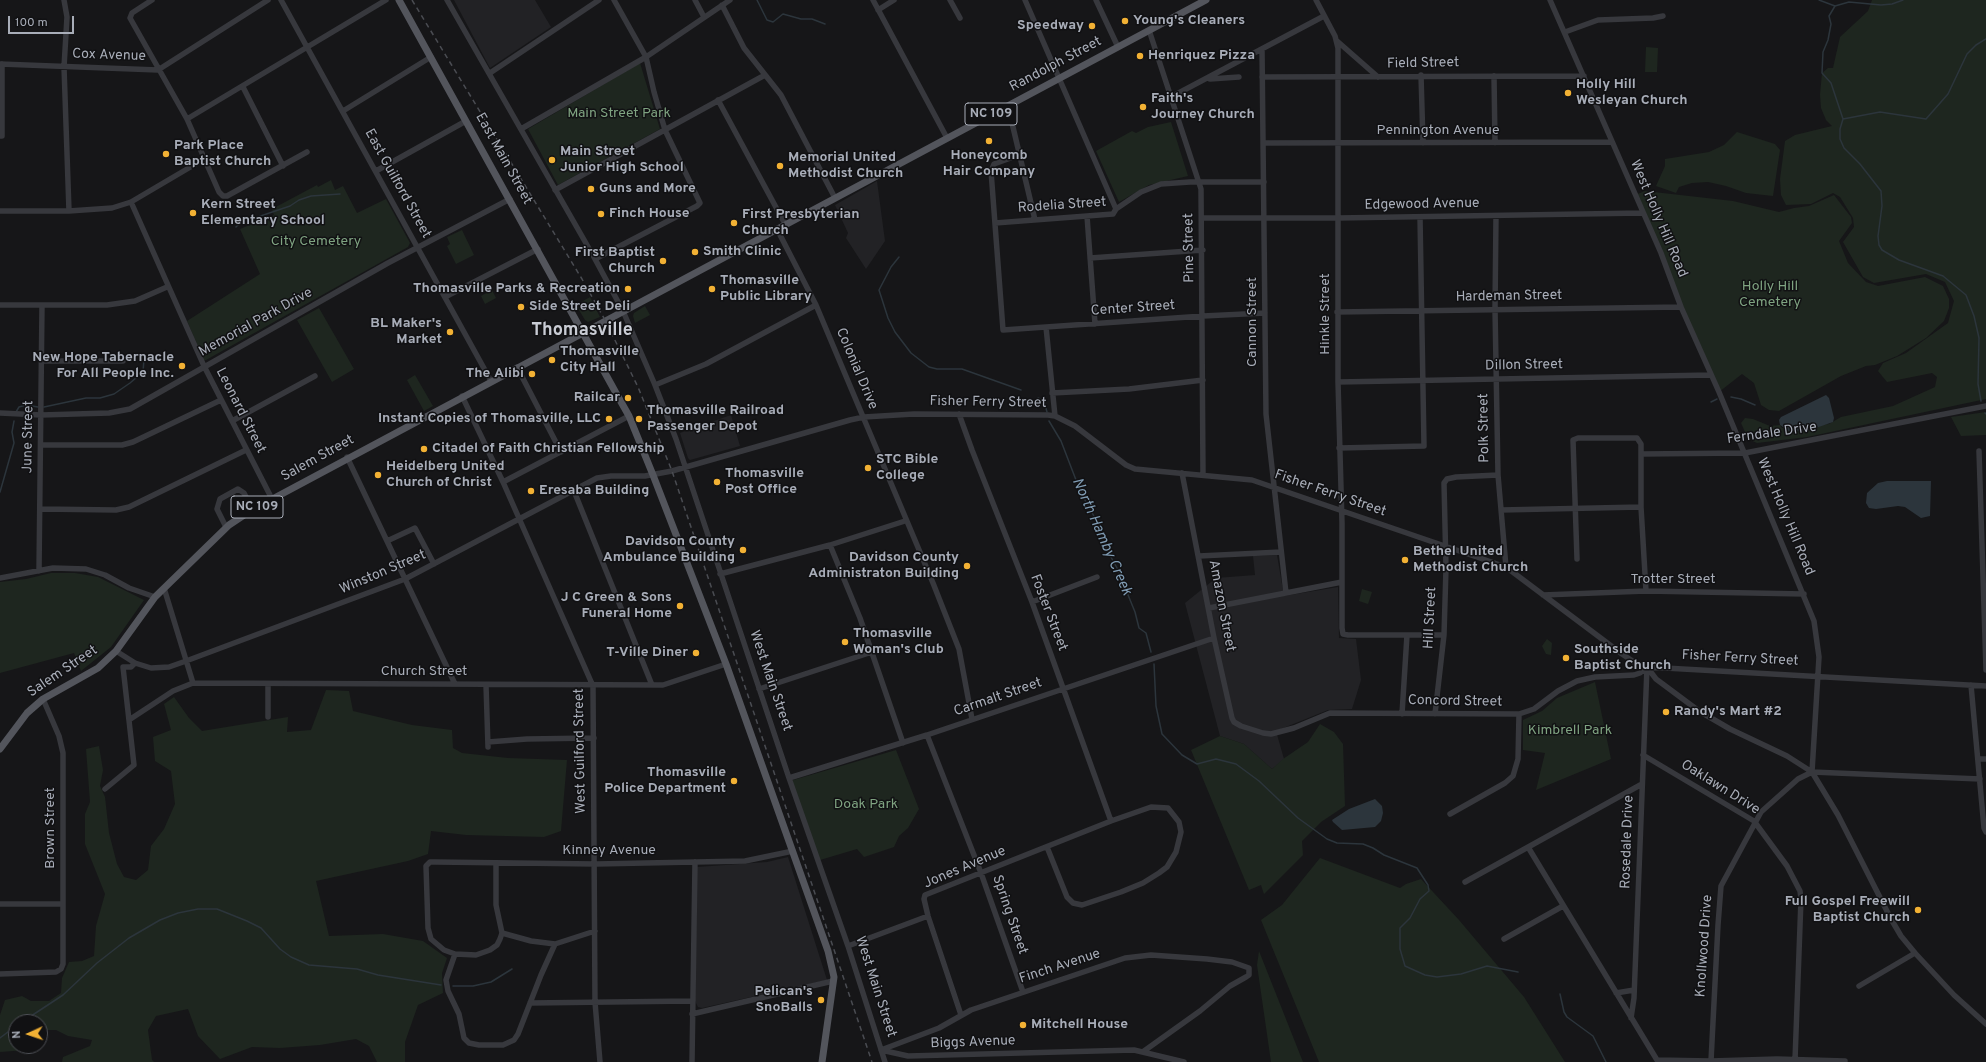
<!DOCTYPE html>
<html>
<head>
<meta charset="utf-8">
<style>
	body { margin:0 }
	#map { position:relative; width:1986px; height:1062px; overflow:hidden; background:#161618; font-family:Overpass,sans-serif }
	canvas { display:block }
	.north { position:absolute; left:8px; top:1014px; width:40px; height:40px; box-sizing:border-box; background:#111113; border:1px solid #4d4f55; border-radius:50%; rotate:267deg; font-size:11px; font-weight:700; line-height:16px; text-align:center; color:#a8adb8 }
	.north::after { content:''; display:block; margin:auto; width:14px; height:18px; background:#f2b134; clip-path:polygon(50% 0,100% 100%,50% 72%,0 100%) }
	.scale { position:absolute; left:8px; top:16px; width:66px; height:18px; box-sizing:border-box; border:2px solid #a8adb8; border-top:0; padding-left:5px; font-size:12px; line-height:14px; white-space:nowrap; color:#a8adb8; -webkit-text-stroke:3px #111113; paint-order:stroke }
</style>
</head>
<body>
<div id="map">
<canvas width="1986" height="1062"></canvas>
<div class="north">N</div>
<div class="scale">100 m</div>
</div>
<script>
const ctx = document.querySelector('canvas').getContext('2d');
ctx.lineJoin = 'round';
function fillPath(path, color) { ctx.fillStyle = color; ctx.fill(path, 'evenodd'); }
const toPath = rows => new Path2D(rows.map(r => 'M' + r).join(''));
function stroke(path, color, width, dash) { ctx.strokeStyle = color; ctx.lineWidth = width; ctx.lineCap = dash ? 'butt' : 'round'; ctx.setLineDash(dash || []); ctx.stroke(path); }
function write(font, color, halo, rows, align = 'center') {
  ctx.font = font + ' Overpass,sans-serif'; ctx.lineWidth = 3; ctx.setLineDash([]); ctx.textBaseline = 'middle'; ctx.strokeStyle = halo; ctx.fillStyle = color; for (const [text, x, y, turn = 0] of rows) {
    ctx.save(); ctx.translate(x, y); ctx.rotate((+turn || 0) * Math.PI / 180); ctx.textAlign = isNaN(turn) ? turn : align; if (halo) ctx.strokeText(text, 0, 0); ctx.fillText(text, 0, 0); ctx.restore();
  }
}
fillPath(toPath([
	[454,0,535,0,551,27,490,68],
	[877,181,885,241,866,269,846,238,848,233,835,205],
	[731,415,740,446,690,460,688,458,680,433],
	[1277,555,1284,596,1338,587,1339,638,1356,639,1361,680,1352,709,1328,710,1276,731,1284,759,1272,769,1244,744,1220,736,1185,603,1216,578,1255,575,1253,556],
	[788,857,827,980,702,1008,698,1007,695,1001,697,867,767,862]
]), '#222225');
fillPath(toPath([
	[1872,0,1986,0,1986,399,1807,437,1757,443,1748,439,1741,423,1745,418,1753,419,1770,426,1780,425,1782,428,1829,424,1841,417,1893,406,1935,387,1937,377,1932,373,1887,382,1878,371,1883,363,1906,353,1948,323,1954,301,1945,282,1926,274,1874,283,1863,277,1843,242,1854,227,1853,218,1840,197,1833,193,1811,204,1786,205,1781,195,1780,179,1785,141,1795,135,1832,126,1826,120,1821,108,1820,95,1822,73,1828,68,1833,68,1840,37,1868,11],
	[1646,47,1658,48,1657,72,1645,72],
	[640,63,660,129,558,185,528,129],
	[1171,122,1188,176,1149,185,1119,202,1096,151,1132,131,1136,133,1148,127],
	[1737,132,1775,144,1780,150,1773,196,1746,193,1726,186,1708,182,1692,183,1679,187,1676,193,1656,186,1665,166,1665,159,1709,152,1724,145],
	[331,180,335,190,343,186,357,213,386,199,410,243,408,247,206,360,204,360,187,321,260,274,240,229,274,215,272,209,317,185,318,187],
	[1645,191,1733,201,1779,212,1794,208,1809,206,1834,195,1851,217,1852,223,1839,241,1848,263,1866,282,1878,286,1925,277,1943,286,1949,299,1949,308,1944,321,1926,338,1897,356,1875,365,1866,366,1841,376,1779,411,1769,410,1761,405,1754,383,1742,374,1719,392,1635,195],
	[462,230,474,255,456,264,447,246,450,244,447,237],
	[492,290,496,298,485,304,481,296],
	[590,297,600,317,588,322,585,320,576,305],
	[645,306,650,315,635,323,633,316,634,313],
	[319,308,354,369,332,382,297,320],
	[415,375,433,406,424,411,407,380],
	[1986,412,1986,435,1961,436,1951,417],
	[51,573,75,573,98,577,144,600,111,647,81,671,74,653,0,673,0,582,26,579],
	[1362,589,1372,592,1368,604,1359,601],
	[1547,639,1552,643,1551,655,1546,654,1542,646],
	[1595,682,1611,759,1536,790,1545,753,1523,750,1523,720,1542,711,1557,698],
	[326,690,349,691,353,711,412,725,452,730,453,748,462,753,508,758,567,760,561,831,544,837,466,835,431,831,428,854,408,861,316,881,329,936,383,934,423,941,447,958,442,973,443,993,418,1005,405,1042,405,1062,377,1062,369,1046,356,1039,320,1045,280,1048,252,1047,220,1059,198,1036,188,1009,156,1016,148,1030,152,1060,154,1062,62,1062,63,1057,90,1046,92,1040,68,1036,56,1030,40,1030,40,1022,16,1022,16,1046,28,1046,27,1050,0,1052,0,1015,5,1000,22,996,31,1001,49,1001,61,993,62,978,69,962,82,961,94,956,96,926,105,894,85,844,85,814,90,802,86,749,99,746,103,770,100,786,105,797,109,833,117,864,124,877,136,880,148,870,151,846,164,829,175,804,171,771,155,761,153,737,171,730,164,704,174,697,189,718,202,731,288,717,287,732,311,730],
	[1320,724,1334,732,1343,744,1345,806,1321,822,1302,841,1303,855,1264,894,1261,885,1249,890,1191,750,1220,736,1244,744,1272,769,1283,759,1308,742],
	[896,750,919,809,908,828,899,836,894,847,864,857,857,849,820,860,790,781],
	[1320,858,1400,888,1406,884,1421,879,1459,920,1524,997,1565,1062,1319,1062,1261,920,1282,905],
	[1259,951,1303,1062,1271,1062,1257,965]
]), '#1e261f');
fillPath(toPath([
	[1826,395,1829,398,1834,418,1833,422,1813,429,1799,431,1789,431,1780,425,1779,420,1781,417],
	[1887,481,1931,481,1930,516,1921,518,1905,507,1898,506,1876,509,1869,508,1866,503,1867,493,1878,483],
	[1375,799,1382,806,1383,813,1381,821,1375,827,1342,830,1333,822,1332,820,1349,809]
]), '#2c353c');
stroke(toPath([
	[757,0,767,20,773,22,783,14,801,19,812,19,825,24],
	[1819,0,1835,6],
	[1903,0,1892,4,1881,5,1849,2,1835,6,1829,16,1831,24,1828,40,1823,52,1822,73,1831,83,1843,119,1840,129,1840,139,1844,148,1860,164,1881,191,1882,206,1878,236,1879,245,1882,250,1899,260,1943,276,1966,295,1974,316,1979,338,1978,384,1981,401],
	[1843,119,1880,112,1926,119,1948,94,1967,54,1976,45,1986,39],
	[236,227,240,223,290,206,299,200,311,196,340,194],
	[899,257,891,267,879,290,888,318,895,332,911,353,929,367,937,369,962,369,1021,390],
	[1731,397,1741,399,1755,405],
	[1038,398,1044,401,1047,412],
	[1711,402,1717,399],
	[44,407,86,398,100,398,114,394,130,383,143,372,144,359],
	[16,412,19,407,26,405,38,407],
	[1985,413,1986,414],
	[1049,421,1061,441,1081,493,1095,518,1101,539,1117,568,1135,612,1139,628,1146,633,1151,652],
	[0,492,14,443,12,432,14,421],
	[1154,664,1156,706,1162,734,1182,755,1197,764,1216,759,1236,764,1259,781,1298,818,1327,839,1337,843,1363,844,1373,848,1384,855,1417,868,1428,885,1429,891,1420,899,1410,918,1400,928,1400,949,1405,966,1425,975,1437,977,1461,974,1487,966,1518,972],
	[453,986,473,986,491,982,512,969],
	[1560,994,1564,1012,1567,1017,1593,1036,1606,1062],
	[22,1022,63,995,97,963,129,938,160,920,178,913,198,909,217,909,247,921,261,928,280,949,291,957,309,965,357,969,378,975,441,985],
	[0,1038,16,1026]
]), '#2c353c', 1.5);
stroke(toPath([
	[64,0,67,17,64,67,69,211],
	[152,0,132,13,130,18,187,119,219,192,223,196,227,196,307,152],
	[281,0,491,381],
	[447,0,595,259,623,311,655,385,676,439,789,778,848,946,885,1062],
	[695,0,704,17],
	[873,0,947,138],
	[950,0,960,18],
	[1025,0,1116,209],
	[1096,0,1118,47],
	[1316,0,1335,36,1338,48,1338,382,1342,523,1342,628,1343,634,1348,635,1444,635],
	[1550,0,1661,253,1681,307,1719,392,1814,621,1819,657,1812,772,1838,815,1891,919,1901,936,1915,953,1954,995,1986,1024],
	[722,5,744,48,781,95,835,198],
	[878,10,894,0],
	[1149,30,1201,189,1203,474],
	[1565,32,1598,20,1653,18,1663,16],
	[1337,41,1378,77],
	[1262,49,1266,414,1286,593],
	[0,64,158,70,268,0],
	[490,73,599,0],
	[1421,75,1423,143],
	[1494,76,1495,143],
	[1262,77,1584,76],
	[1210,79,1239,77],
	[243,87,283,166],
	[1171,97,1324,16],
	[718,100,785,224],
	[1008,106,1035,220],
	[343,111,431,57],
	[187,119,386,0],
	[521,129,646,57,730,0],
	[0,136,2,136,2,64],
	[1263,143,1612,142],
	[1019,155,994,164,991,171,1003,330,1203,316,1265,313],
	[376,171,466,121],
	[555,190,765,75],
	[131,202,204,366,272,499],
	[0,211,69,211,112,208,131,202,204,159],
	[1087,216,1095,324],
	[1496,216,1495,309,1498,475,1506,567],
	[1202,218,1338,218,1642,213],
	[995,223,1113,214,1116,209,1141,192,1161,184,1190,182,1264,182],
	[777,229,816,305,933,583,959,649,972,719],
	[1090,258,1203,250],
	[595,259,697,206,700,203,665,130,654,92,646,57,614,0],
	[445,297,538,249],
	[0,305,107,305,135,301,167,287],
	[1337,312,1681,307],
	[1046,327,1055,416],
	[42,361,123,361],
	[517,367,561,452],
	[1338,382,1711,375],
	[655,385,706,364,816,305],
	[1052,393,1129,389,1203,380],
	[462,396,503,482,593,686,595,1002,600,1062],
	[0,413,41,415,109,413,130,409,388,263,510,199],
	[959,414,972,450,1032,602,1111,821],
	[232,421,315,376],
	[41,445,122,445,133,442,221,400],
	[1339,448,1424,446,1420,217],
	[1979,451,1986,670],
	[1641,454,1745,453,1986,406],
	[347,457,455,684],
	[1182,473,1214,638,1232,718,1234,722,1241,726,1263,733,1271,734,1294,728,1330,713,1519,714,1534,709,1558,691,1577,681,1595,677,1634,675,1640,673,1647,667],
	[503,482,629,416],
	[574,491,652,685],
	[40,509,116,510,129,507,246,450],
	[1501,510,1641,507],
	[226,527,217,509,220,499,238,489,244,493,252,509],
	[387,541,415,528,434,564],
	[830,545,860,618,903,743],
	[1199,556,1281,552],
	[1577,559,1573,440,1578,438,1637,438,1641,444,1641,507,1646,591],
	[39,571,42,305],
	[720,574,830,545,905,521],
	[0,578,53,568,86,569,105,575,129,588,155,597],
	[164,588,193,683],
	[1543,595,1646,591,1804,594],
	[1032,602,1097,577],
	[1209,608,1342,582],
	[116,651,135,663,151,668,169,667,186,661,405,579,597,478,611,476,645,476,672,471,850,420,864,417,914,414,1048,415,1055,416,1075,426,1126,465,1135,469,1252,480,1506,567,1622,654,1634,662,1647,667,1986,686],
	[1647,667,1656,679,1699,711,1730,729,1787,756,1812,772],
	[268,684,268,717],
	[486,685,488,747],
	[1971,685,1984,828,1986,832],
	[759,689,872,652],
	[1402,714,1407,635],
	[1435,714,1444,635,1446,568,1444,483,1447,479,1456,477,1498,475],
	[129,720,173,691,193,683,663,685,726,664],
	[927,735,981,873,1023,992],
	[488,742,527,739,594,738],
	[1643,755,1754,821,1787,866,1800,891,1801,899,1795,1060],
	[1978,759,1986,759],
	[789,778,927,735,1214,638],
	[105,789,134,765,123,667,131,667,135,663],
	[1450,814,1505,783,1513,776,1518,759,1519,714],
	[1528,847,1657,1060,1711,1061,1777,1059,1845,1061],
	[496,863,496,905,502,933,500,939,497,945,490,950,476,955,455,954,444,950,431,939,428,928,426,866,430,862,435,862,596,864,745,861,793,851],
	[1465,882,1642,784],
	[0,904,63,904],
	[502,933,531,941,555,944,595,931],
	[1504,939,1563,906],
	[848,946,928,916],
	[455,954,446,980,448,991,459,1014,464,1038,469,1043,479,1045,503,1045,514,1040,518,1034,541,975,555,944],
	[0,974,56,972,61,969,63,964,63,753,59,736,43,699],
	[1859,986,1915,953],
	[1616,993,1634,990],
	[530,1003,692,1001],
	[692,1014,833,981],
	[961,1015,928,916,924,899,925,895,1111,821,1151,807,1168,808,1179,822,1181,832,1176,852,1167,867,1159,873,1143,883,1121,892,1082,905,1073,903,1067,897,1047,847],
	[1631,1018,1634,998,1647,667],
	[881,1050,939,1028,971,1010,1125,958,1151,955,1207,959,1232,962,1249,968,1249,975,1246,977,1230,986,1200,1011,1144,1051],
	[881,1050,908,1056,1134,1050,1184,1062],
	[1711,1061,1718,925,1721,886,1761,812,1798,779,1812,772,1980,779],
	[692,1062,695,862]
]), '#37383d', 5.5);
stroke(toPath([
	[399,0,616,393,629,416,653,475,726,664,828,951,834,977,822,1062],
	[0,749,27,713,43,699,98,668,116,651,155,597,229,525,250,511,1206,0]
]), '#53555c', 7);
stroke(toPath([
	[412,0,582,279,605,320,638,387,672,471,872,1062]
]), '#4a4c52', 1.5, [5, 4]);
for (const [x, y, r, color] of [
	[1125,21,4,"#f2b134"],
	[1092,26,4,"#f2b134"],
	[1140,56,4,"#f2b134"],
	[1568,93,4,"#f2b134"],
	[1143,107,4,"#f2b134"],
	[989,141,4,"#f2b134"],
	[166,154,4,"#f2b134"],
	[552,160,4,"#f2b134"],
	[780,166,4,"#f2b134"],
	[591,189,4,"#f2b134"],
	[193,213,4,"#f2b134"],
	[601,214,4,"#f2b134"],
	[734,223,4,"#f2b134"],
	[695,252,4,"#f2b134"],
	[663,261,4,"#f2b134"],
	[628,289,4,"#f2b134"],
	[712,289,4,"#f2b134"],
	[521,307,4,"#f2b134"],
	[450,332,4,"#f2b134"],
	[552,360,4,"#f2b134"],
	[182,366,4,"#f2b134"],
	[532,374,4,"#f2b134"],
	[628,398,4,"#f2b134"],
	[609,419,4,"#f2b134"],
	[639,419,4,"#f2b134"],
	[424,449,4,"#f2b134"],
	[868,468,4,"#f2b134"],
	[378,475,4,"#f2b134"],
	[717,482,4,"#f2b134"],
	[531,491,4,"#f2b134"],
	[743,550,4,"#f2b134"],
	[1405,560,4,"#f2b134"],
	[967,566,4,"#f2b134"],
	[680,606,4,"#f2b134"],
	[845,642,4,"#f2b134"],
	[696,653,4,"#f2b134"],
	[1566,658,4,"#f2b134"],
	[1666,712,4,"#f2b134"],
	[734,781,4,"#f2b134"],
	[1918,910,4,"#f2b134"],
	[821,1000,4,"#f2b134"],
	[1023,1025,4,"#f2b134"]
]) { const dot = new Path2D(); dot.arc(x, y, r, 0, 2 * Math.PI); ctx.fillStyle = color; ctx.fill(dot); stroke(dot, '#111113', 1.5); }
for (const [x, y, w] of [
	[991,114,52],
	[257,507,52]
]) { const box = new Path2D(); box.roundRect(x - w / 2, y - 11, w, 22, 3); ctx.fillStyle = '#111113'; ctx.fill(box); stroke(box, '#a8adb8', 1); }
write('bold 13px', '#a8adb8', null, [
	["NC 109",991,114],
	["NC 109",257,507]
]);
write('bold 14px', '#a8adb8', '#111113', [
	["Young's Cleaners",1133,21],
	["Speedway",1084,26,"right"],
	["Henriquez Pizza",1148,56],
	["Holly Hill",1576,85],
	["Wesleyan Church",1576,101],
	["Faith's",1151,99],
	["Journey Church",1151,115],
	["Park Place",174,146],
	["Baptist Church",174,162],
	["Main Street",560,152],
	["Junior High School",560,168],
	["Honeycomb",989,156,"center"],
	["Hair Company",989,172,"center"],
	["Memorial United",788,158],
	["Methodist Church",788,174],
	["Guns and More",599,189],
	["Kern Street",201,205],
	["Elementary School",201,221],
	["Finch House",609,214],
	["First Presbyterian",742,215],
	["Church",742,231],
	["Smith Clinic",703,252],
	["First Baptist",655,253,"right"],
	["Church",655,269,"right"],
	["Thomasville",720,281],
	["Public Library",720,297],
	["Thomasville Parks & Recreation",620,289,"right"],
	["Side Street Deli",529,307],
	["BL Maker's",442,324,"right"],
	["Market",442,340,"right"],
	["Thomasville",560,352],
	["City Hall",560,368],
	["New Hope Tabernacle",174,358,"right"],
	["For All People Inc.",174,374,"right"],
	["The Alibi",524,374,"right"],
	["Railcar",620,398,"right"],
	["Thomasville Railroad",647,411],
	["Passenger Depot",647,427],
	["Instant Copies of Thomasville, LLC",601,419,"right"],
	["Citadel of Faith Christian Fellowship",432,449],
	["STC Bible",876,460],
	["College",876,476],
	["Heidelberg United",386,467],
	["Church of Christ",386,483],
	["Thomasville",725,474],
	["Post Office",725,490],
	["Eresaba Building",539,491],
	["Davidson County",735,542,"right"],
	["Ambulance Building",735,558,"right"],
	["Bethel United",1413,552],
	["Methodist Church",1413,568],
	["Davidson County",959,558,"right"],
	["Administraton Building",959,574,"right"],
	["J C Green & Sons",672,598,"right"],
	["Funeral Home",672,614,"right"],
	["Thomasville",853,634],
	["Woman's Club",853,650],
	["Southside",1574,650],
	["Baptist Church",1574,666],
	["T-Ville Diner",688,653,"right"],
	["Randy's Mart #2",1674,712],
	["Thomasville",726,773,"right"],
	["Police Department",726,789,"right"],
	["Full Gospel Freewill",1910,902,"right"],
	["Baptist Church",1910,918,"right"],
	["Pelican's",813,992,"right"],
	["SnoBalls",813,1008,"right"],
	["Mitchell House",1031,1025]
], 'left');
write('14px', '#a8adb8', '#111113', [
	["Cox Avenue",109,56,2],
	["Field Street",1423,64,-1],
	["Randolph Street",1056,65,-28],
	["Pennington Avenue",1438,131],
	["East Main Street",503,159,61],
	["East Guilford Street",397,184,61],
	["Edgewood Avenue",1422,205,-1],
	["Rodelia Street",1062,206,-4],
	["West Holly Hill Road",1658,219,67],
	["Pine Street",1190,248,-91],
	["Hardeman Street",1509,297,-1],
	["Center Street",1133,309,-4],
	["Hinkle Street",1326,314,-90],
	["Cannon Street",1253,322,-90],
	["Memorial Park Drive",256,323,-29],
	["Dillon Street",1524,366,-1],
	["Colonial Drive",856,369,67],
	["Fisher Ferry Street",988,403,1],
	["Leonard Street",240,411,63],
	["Polk Street",1485,428,-91],
	["Ferndale Drive",1772,434,-8],
	["June Street",29,437,-89],
	["Salem Street",318,459,-29],
	["Fisher Ferry Street",1330,494,19],
	["West Holly Hill Road",1785,517,67],
	["Winston Street",383,573,-23],
	["Trotter Street",1673,580],
	["Amazon Street",1221,606,79],
	["Foster Street",1048,613,69],
	["Hill Street",1431,618,-87],
	["Fisher Ferry Street",1740,659,3],
	["Salem Street",63,672,-34],
	["Church Street",424,672],
	["West Main Street",770,681,71],
	["Carmalt Street",998,698,-19],
	["Concord Street",1455,702,1],
	["West Guilford Street",581,751,-91],
	["Oaklawn Drive",1720,788,32],
	["Brown Street",51,828,-90],
	["Rosedale Drive",1628,842,-88],
	["Kinney Avenue",609,851],
	["Jones Avenue",965,868,-23],
	["Spring Street",1009,915,71],
	["Knollwood Drive",1705,946,-86],
	["Finch Avenue",1060,967,-18],
	["West Main Street",875,987,72],
	["Biggs Avenue",973,1043,-2]
]);
write('14px', '#7fa381', '#111113', [
	["Main Street Park",619,114],
	["City Cemetery",316,242],
	["Holly Hill",1770,287],
	["Cemetery",1770,303],
	["Kimbrell Park",1570,731],
	["Doak Park",866,805]
]);
write('italic 15px', '#7f9bb3', '#111113', [
	["North Hamby Creek",1101,537,66]
]);
write('bold 18px', '#c9ccd4', '#111113', [
	["Thomasville",582,331]
]);
</script>
</body>
</html>
